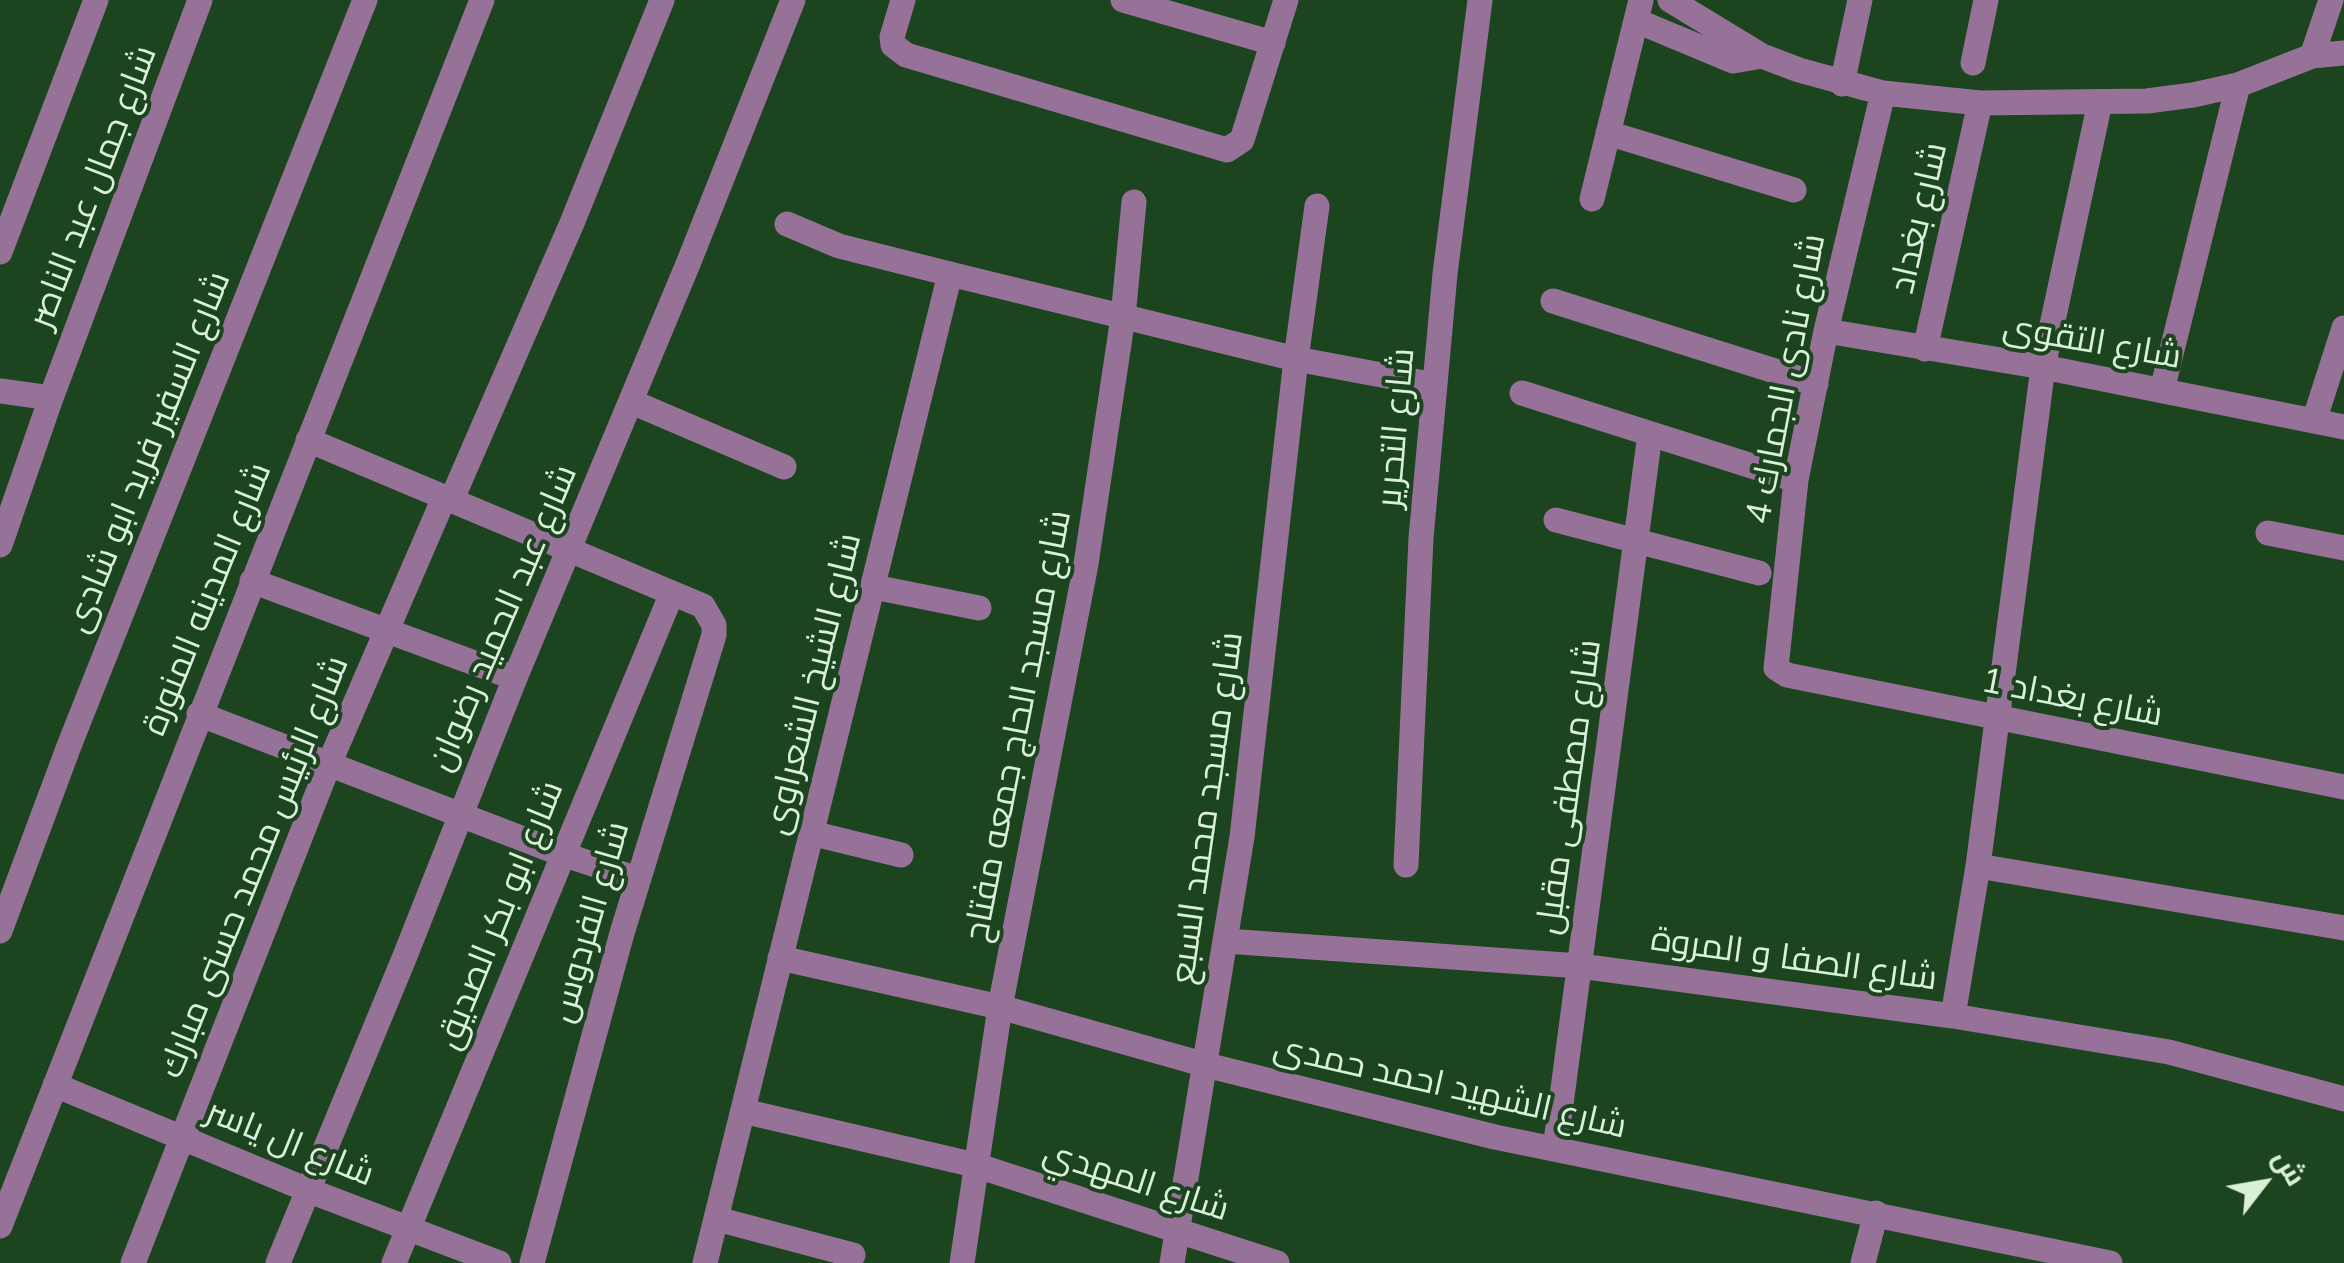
<!DOCTYPE html>
<html>
<head>
<meta charset="utf-8">
<style>
	body { margin:0 }
	#map { position:relative; width:2344px; height:1263px; overflow:hidden; background:#1c441f; font-family:Mulish,Cairo,sans-serif }
	canvas { display:block }
	.north { position:absolute; left:2214px; top:1133px; width:100px; height:100px; -webkit-text-stroke:8px #1c441f; paint-order:stroke; rotate:59deg; font-size:28px; font-weight:700; line-height:40px; text-align:center; color:#d9f0d9 }
	.north::after { content:''; display:block; margin:auto; width:35px; height:45px; background:#d9f0d9; clip-path:polygon(50% 0,100% 100%,50% 72%,0 100%) }
</style>
</head>
<body>
<div id="map">
<canvas width="2344" height="1263"></canvas>
<div class="north">ش</div>
</div>
<script>
const ctx = document.querySelector('canvas').getContext('2d');
ctx.lineJoin = 'round';
const toPath = rows => new Path2D(rows.map(r => 'M' + r).join(''));
function stroke(path, color, width, dash) { ctx.strokeStyle = color; ctx.lineWidth = width; ctx.lineCap = dash ? 'butt' : 'round'; ctx.setLineDash(dash || []); ctx.stroke(path); }
function write(font, color, halo, rows, align = 'center') {
  ctx.font = font + ' Mulish,Cairo,sans-serif'; ctx.lineWidth = 8; ctx.setLineDash([]); ctx.textBaseline = 'middle'; ctx.strokeStyle = halo; ctx.fillStyle = color; for (const [text, x, y, turn = 0] of rows) {
    ctx.save(); ctx.translate(x, y); ctx.rotate((+turn || 0) * Math.PI / 180); ctx.textAlign = isNaN(turn) ? turn : align; if (halo) ctx.strokeText(text, 0, 0); ctx.fillText(text, 0, 0); ctx.restore();
  }
}
stroke(toPath([
	[903,0,892,37,893,45,906,55,1227,150,1242,140,1286,0],
	[1123,0,1273,43],
	[1670,0,1762,56,1799,70,1883,93,1980,103,2147,101,2193,95,2238,85,2312,56,2344,53],
	[1637,21,1733,61,1762,56],
	[2312,56,2331,0],
	[1973,63,1986,0],
	[1842,84,1860,0],
	[1883,93,1826,331,1796,480,1776,668,1787,675,2344,787],
	[1608,133,1794,190],
	[1592,199,1641,0],
	[787,224,839,246,950,274,1296,359,1435,385],
	[0,252,96,0],
	[1553,301,1816,384],
	[1826,331,2043,367,2344,427],
	[1925,349,1980,103],
	[2162,390,2238,85],
	[0,391,51,398],
	[1522,393,1796,480],
	[632,402,784,467],
	[2314,421,2344,328],
	[308,440,703,606,714,625,714,635,622,933,532,1263],
	[451,501,572,223,662,0],
	[1556,520,1759,573],
	[2268,533,2344,548],
	[0,545,51,398,200,0],
	[252,581,515,678],
	[874,587,979,608],
	[199,714,562,854,638,879],
	[811,833,901,855],
	[1406,865,1421,538,1445,274,1480,0],
	[1978,866,2344,928],
	[0,931,69,746,365,0],
	[1226,941,1580,966,1953,1016,2169,1052,2344,1099],
	[780,958,1000,1007,1206,1065,1495,1137,2110,1263],
	[1953,1016,1978,866,2043,367,2100,102],
	[55,1085,310,1191,499,1263],
	[743,1111,975,1165,1277,1263],
	[1555,1149,1650,434],
	[717,1219,853,1255],
	[0,1226,482,0],
	[133,1263,329,764,444,498],
	[278,1263,405,956,515,678,688,264,793,0],
	[394,1263,672,593],
	[705,1263,950,274],
	[962,1263,1000,1007,1086,564,1123,317,1134,202],
	[1172,1263,1242,837,1296,359,1317,206],
	[1863,1263,1876,1213]
]), '#977298', 25);
write('35px', '#d9f0d9', '#1c441f', [
	["شارع جمال عبد الناصر",93,187,-69],
	["شارع بغداد",1919,218,-77],
	["شارع التقوى",2092,342,10],
	["شارع نادى الجمارك 4",1786,379,-79],
	["شارع التحرير",1396,428,-85],
	["شارع السفير فريد ابو شادى",148,452,-68],
	["شارع المدينه المنورة",207,599,-68],
	["شارع عبد الحميد رضوان",503,618,-67],
	["شارع الشيخ الشعراوى",813,684,-76],
	["شارع بغداد 1",2072,698,11],
	["شارع مسجد الحاج جمعه مفتاح",1018,726,-79],
	["شارع مصطفى مقبل",1569,787,-82],
	["شارع مسجد محمد السبع",1207,808,-82],
	["شارع الرئيس محمد حسنى مبارك",254,867,-68],
	["شارع ابو بكر الصديق",500,915,-68],
	["شارع الفردوس",590,922,-74],
	["شارع الصفا و المروة",1794,959,8],
	["شارع الشهيد احمد حمدى",1450,1087,13],
	["شارع ال ياسر",290,1143,22],
	["شارع المهدي",1136,1181,18]
]);
</script>
</body>
</html>
